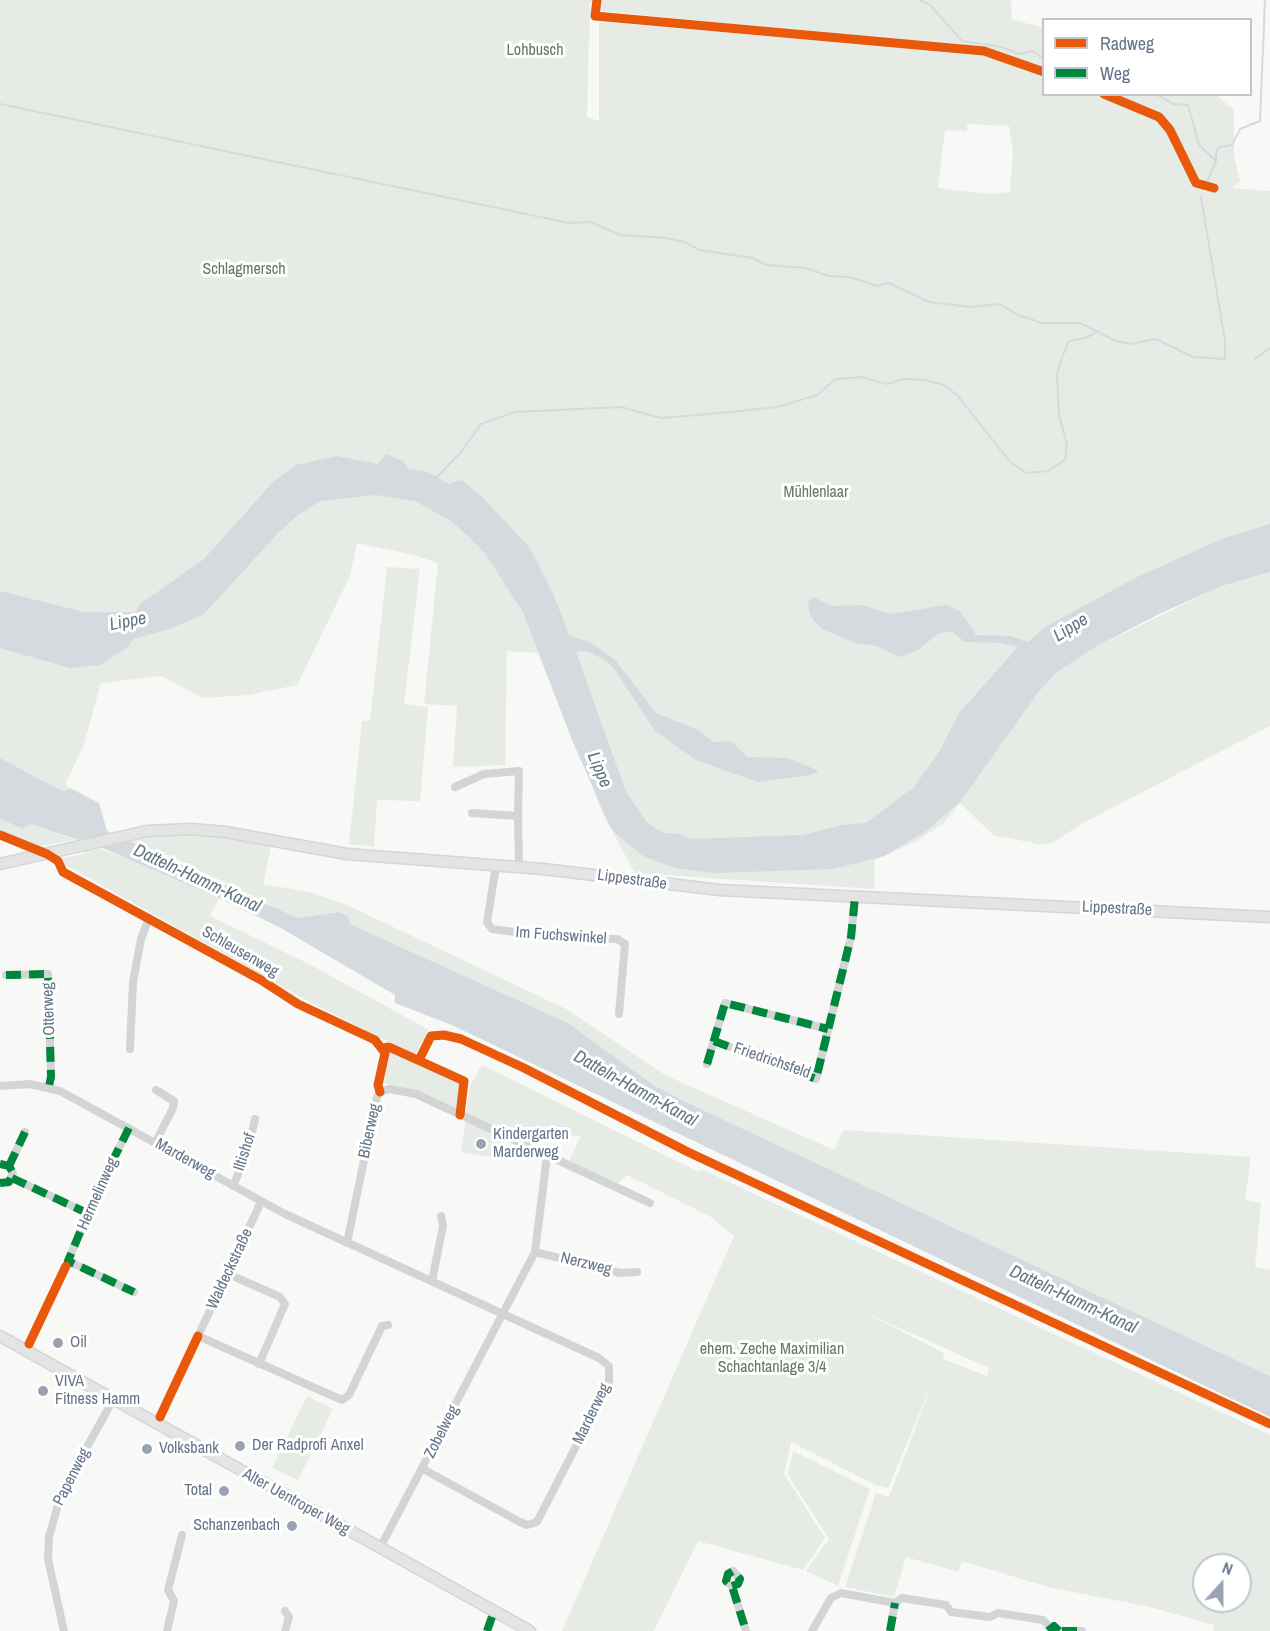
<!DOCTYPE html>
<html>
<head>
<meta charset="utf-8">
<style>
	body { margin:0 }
	#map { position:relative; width:1270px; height:1631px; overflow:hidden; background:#f8f8f7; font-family:"Archivo Narrow",sans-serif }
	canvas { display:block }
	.legend { position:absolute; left:1042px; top:18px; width:210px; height:78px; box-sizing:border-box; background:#fff; border:2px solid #c1c7d0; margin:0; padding:8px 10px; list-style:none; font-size:18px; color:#65748a }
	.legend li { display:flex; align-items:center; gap:12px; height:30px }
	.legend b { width:30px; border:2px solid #c1c7d0 }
	.north { position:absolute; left:1192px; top:1553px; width:60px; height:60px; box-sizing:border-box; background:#fff; border:2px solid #c1c7d0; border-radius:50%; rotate:21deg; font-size:16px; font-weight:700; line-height:24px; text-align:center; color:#65748a }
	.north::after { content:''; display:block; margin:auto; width:21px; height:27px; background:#98a2b0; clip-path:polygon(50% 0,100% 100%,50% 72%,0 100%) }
</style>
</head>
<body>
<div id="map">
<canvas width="1270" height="1631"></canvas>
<ul class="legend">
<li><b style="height:8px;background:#e8590c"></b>Radweg</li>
<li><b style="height:8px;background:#00873e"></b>Weg</li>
</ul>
<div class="north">N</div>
</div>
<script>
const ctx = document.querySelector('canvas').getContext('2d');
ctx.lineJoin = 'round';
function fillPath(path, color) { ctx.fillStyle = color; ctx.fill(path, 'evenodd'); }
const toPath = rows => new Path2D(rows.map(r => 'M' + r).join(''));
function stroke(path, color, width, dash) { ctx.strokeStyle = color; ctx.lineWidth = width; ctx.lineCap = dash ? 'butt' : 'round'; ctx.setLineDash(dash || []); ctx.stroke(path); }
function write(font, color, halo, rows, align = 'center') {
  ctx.font = font + ' "Archivo Narrow",sans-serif'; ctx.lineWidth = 6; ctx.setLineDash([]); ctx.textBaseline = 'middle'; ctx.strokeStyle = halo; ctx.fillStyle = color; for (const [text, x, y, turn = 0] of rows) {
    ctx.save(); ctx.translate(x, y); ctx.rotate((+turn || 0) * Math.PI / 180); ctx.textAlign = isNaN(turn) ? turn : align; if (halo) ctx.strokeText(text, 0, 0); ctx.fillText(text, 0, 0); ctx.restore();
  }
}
fillPath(toPath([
	[466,1121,501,1136,498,1158,461,1152]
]), '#e8e9e9');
fillPath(toPath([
	[0,0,1011,0,1012,20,1043,27,1043,69,986,49,592,10,593,3,590,3,587,117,599,121,599,22,981,53,1043,75,1044,94,1097,95,1151,114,1167,129,1192,178,1209,195,1163,116,1155,110,1113,95,1216,95,1234,110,1234,155,1240,181,1232,188,1270,191,1270,726,1081,824,1056,841,1043,845,993,835,960,803,944,823,917,841,875,860,874,889,635,873,604,816,538,653,507,651,505,765,453,767,457,706,424,704,438,563,414,555,357,543,350,576,297,685,248,695,203,698,161,676,101,683,84,744,65,785,70,788,65,791,58,789,0,758],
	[967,124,1009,126,1013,152,1010,192,990,194,938,188,945,130,967,131],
	[1267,573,1222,586,1097,646,1056,673,1006,729,1066,660,1206,588],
	[387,567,420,569,404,704,428,707,420,801,377,800,374,847,349,844,362,721,370,721],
	[0,819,23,829,30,824,75,840,21,849,0,838],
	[184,830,272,843,263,884,310,892,347,905,568,1010,665,1075,834,1150,843,1130,1251,1157,1245,1200,1261,1203,1255,1267,1270,1270,1270,1376,690,1104,655,1086,568,1023,350,924,348,916,339,912,298,918,168,855,160,854,124,838],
	[91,846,154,868,219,898,210,916,311,965,429,1030,415,1054,460,1084,457,1107,455,1109,417,1091,383,1083,391,1043,306,1000,64,864,63,858,84,854],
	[482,1065,699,1172,701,1169,1270,1435,1270,1631,1213,1631,1214,1625,1150,1607,1048,1587,962,1561,958,1572,906,1557,894,1597,845,1587,876,1493,889,1497,935,1376,888,1488,876,1485,791,1442,784,1474,825,1538,803,1570,698,1541,654,1631,562,1631,734,1236,746,1246,711,1217,627,1175,617,1184,569,1161,581,1136,508,1134,466,1114,470,1085],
	[866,1313,989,1368,987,1376,943,1359,944,1353],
	[1204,1565,1240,1565,1240,1601,1204,1601],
	[307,1396,333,1409,298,1480,272,1468],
	[793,1451,870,1489,838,1586,806,1571,829,1539,788,1475]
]), '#e7ebe5');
fillPath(toPath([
	[386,454,403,461,408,469,428,472,449,484,462,480,483,498,530,548,554,596,569,635,591,643,616,661,656,713,700,731,713,742,731,741,747,757,788,758,819,771,811,775,758,782,696,760,655,731,615,670,605,660,587,651,576,652,626,792,646,821,656,829,665,833,680,834,691,839,802,835,843,825,866,823,914,787,939,752,959,713,1018,647,1001,643,965,642,952,632,939,633,917,651,899,657,877,646,855,643,824,630,814,621,809,612,808,601,814,597,831,606,862,605,891,614,946,605,960,611,976,635,1010,636,1028,642,1045,627,1135,578,1224,538,1270,524,1270,572,1222,586,1159,614,1097,646,1056,673,1037,694,960,802,925,832,884,856,833,869,714,873,675,868,643,856,616,834,610,826,572,740,523,612,484,552,466,534,451,521,415,501,376,495,320,501,298,515,279,532,204,614,167,630,133,639,128,647,100,665,70,668,0,648,0,591,84,612,136,612,139,605,204,559,273,482,296,465,337,456,378,464],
	[0,758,58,789,65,791,70,788,99,803,107,831,298,918,339,912,348,916,350,924,568,1023,655,1086,690,1104,1270,1376,1270,1417,454,1026,395,1003,395,995,279,927,219,898,105,849,30,824,23,829,0,819]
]), '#d4dade');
stroke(toPath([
	[920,0,930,5,962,41,1001,47,1019,54,1033,51,1044,59],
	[1148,94,1160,96,1173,104,1188,105,1199,145,1216,161,1208,180],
	[0,104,569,223,590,222,621,235,666,238,685,242,699,250,753,258,766,265,805,268,829,276,850,277,877,286,889,283,929,302,970,307,1000,304,1018,315,1042,323,1080,323,1116,341,1131,344,1156,339,1193,357,1225,359,1225,341,1201,197],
	[1216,161,1216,151,1219,147,1232,145,1240,129,1260,121,1265,0],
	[1255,359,1270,348],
	[435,479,461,452,481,424,515,412,621,407,661,418,731,412,777,407,817,395,836,379,861,377,887,384,904,379,925,380,944,385,958,396,1010,462,1026,473,1048,471,1065,460,1067,444,1059,415,1057,374,1063,355,1069,341,1085,338,1099,331]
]), '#d4dade', 2);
const secondary = toPath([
	[0,864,147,831,191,829,225,832,347,854,543,869,720,890,1270,917],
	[0,1336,530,1631]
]);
stroke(secondary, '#d4d6d7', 13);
stroke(toPath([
	[455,787,484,774,519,771,518,816],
	[472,813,518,816,519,867],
	[47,854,58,861,63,872,261,980,298,1004,375,1040,385,1053,378,1085,380,1092],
	[496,866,487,922,492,929,551,937,617,939,625,944,619,1014],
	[6,975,48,974,51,1077,49,1086],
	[714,1041,816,1079,851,937,855,897],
	[130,1049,133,982,141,939,149,918],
	[707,1064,725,1003,828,1029],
	[0,1086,30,1084,60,1091,285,1214,599,1358,609,1366,609,1382,537,1522,527,1525,520,1522,423,1469],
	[129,1128,97,1192,68,1261,134,1292],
	[155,1143,173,1108,174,1101,156,1090],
	[0,1164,9,1166,13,1173,9,1182,0,1183],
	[9,1166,25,1132],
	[12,1178,87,1213],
	[233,1186,247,1154,255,1119],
	[261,1202,198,1336,342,1400,349,1395,382,1326,388,1325],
	[347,1243,377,1097,380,1092,389,1089,416,1094,650,1203],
	[535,1252,620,1273,637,1272],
	[228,1274,280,1297,285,1304,259,1364],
	[432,1281,443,1226,441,1216],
	[380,1548,535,1252,547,1156],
	[732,1586,738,1584,740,1579,733,1571,728,1574,726,1581,732,1586,746,1631],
	[64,1631,48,1559,49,1537,61,1494,113,1400],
	[167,1631,174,1601,168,1590,182,1535],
	[285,1631,289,1617,285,1611],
	[487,1631,494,1611],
	[812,1631,831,1598,841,1593,895,1603,902,1598,946,1605,951,1612,990,1617,998,1613,1043,1620,1050,1627],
	[890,1631,895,1603],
	[1062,1631,1082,1631]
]), '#d3d4d5', 8);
stroke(secondary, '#e4e4e5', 10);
stroke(toPath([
	[6,975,48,974,51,1077,49,1086],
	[714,1041,816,1079,851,937,855,897],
	[707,1064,725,1003,828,1029],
	[129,1128,97,1192,68,1261,134,1292],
	[0,1164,9,1166,13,1173,9,1182,0,1183],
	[9,1166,25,1132],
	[12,1178,87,1213],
	[732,1586,738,1584,740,1579,733,1571,728,1574,726,1581,732,1586,746,1631],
	[487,1631,494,1611],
	[890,1631,895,1603],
	[1048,1631,1054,1626,1059,1631],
	[1062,1631,1082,1631]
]), '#00873e', 8, [15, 8]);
stroke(toPath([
	[597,0,595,16,984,51,1044,72],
	[1104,94,1159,117,1170,130,1196,183,1214,188],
	[0,835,47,854,58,861,63,872,261,980,298,1004,375,1040,385,1053,378,1085,380,1092],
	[383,1048,389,1047,464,1081,460,1115],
	[419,1060,431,1036,444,1035,461,1039,524,1068,688,1152,1270,1424],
	[29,1344,66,1266],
	[160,1417,198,1336]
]), '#e8590c', 9);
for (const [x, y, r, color] of [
	[481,1144,6,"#98a2b0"],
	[58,1343,6,"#98a2b0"],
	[43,1391,6,"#98a2b0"],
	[240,1446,6,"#98a2b0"],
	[147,1449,6,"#98a2b0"],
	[224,1491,6,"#98a2b0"],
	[292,1526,6,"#98a2b0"]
]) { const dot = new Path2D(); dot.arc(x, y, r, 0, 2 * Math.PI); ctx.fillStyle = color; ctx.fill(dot); stroke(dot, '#fff', 2); }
write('16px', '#627a60', '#fff', [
	["Lohbusch",535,51],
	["Schlagmersch",244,270],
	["Mühlenlaar",816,493],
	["ehem. Zeche Maximilian",772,1350],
	["Schachtanlage 3/4",772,1368]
]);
write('16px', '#65748a', '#fff', [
	["Lippestraße",632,880,8],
	["Lippestraße",1117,909,3],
	["Im Fuchswinkel",561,936,4],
	["Schleusenweg",240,952,30],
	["Otterweg",49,1009,-92],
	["Friedrichsfeld",772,1061,19],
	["Biberweg",370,1131,-78],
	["Iltishof",245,1152,-72],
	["Marderweg",185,1159,29],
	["Hermelinweg",98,1194,-66],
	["Nerzweg",586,1264,14],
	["Waldeckstraße",230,1269,-65],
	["Marderweg",592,1414,-64],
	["Zobelweg",442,1432,-63],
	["Papenweg",72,1477,-63],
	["Alter Uentroper Weg",296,1502,29]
]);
write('16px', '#65748a', '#fff', [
	["Kindergarten",493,1135],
	["Marderweg",493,1153],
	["Oil",70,1343],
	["VIVA",55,1382],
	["Fitness Hamm",55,1400],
	["Der Radprofi Anxel",252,1446],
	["Volksbank",159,1449],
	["Total",212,1491,"right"],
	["Schanzenbach",280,1526,"right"]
], 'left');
write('italic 18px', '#607785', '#fff', [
	["Lippe",128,622,-11],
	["Lippe",1071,628,-32],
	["Lippe",599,770,67],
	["Datteln-Hamm-Kanal",197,879,25],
	["Datteln-Hamm-Kanal",635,1089,29],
	["Datteln-Hamm-Kanal",1073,1300,25]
]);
</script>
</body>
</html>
